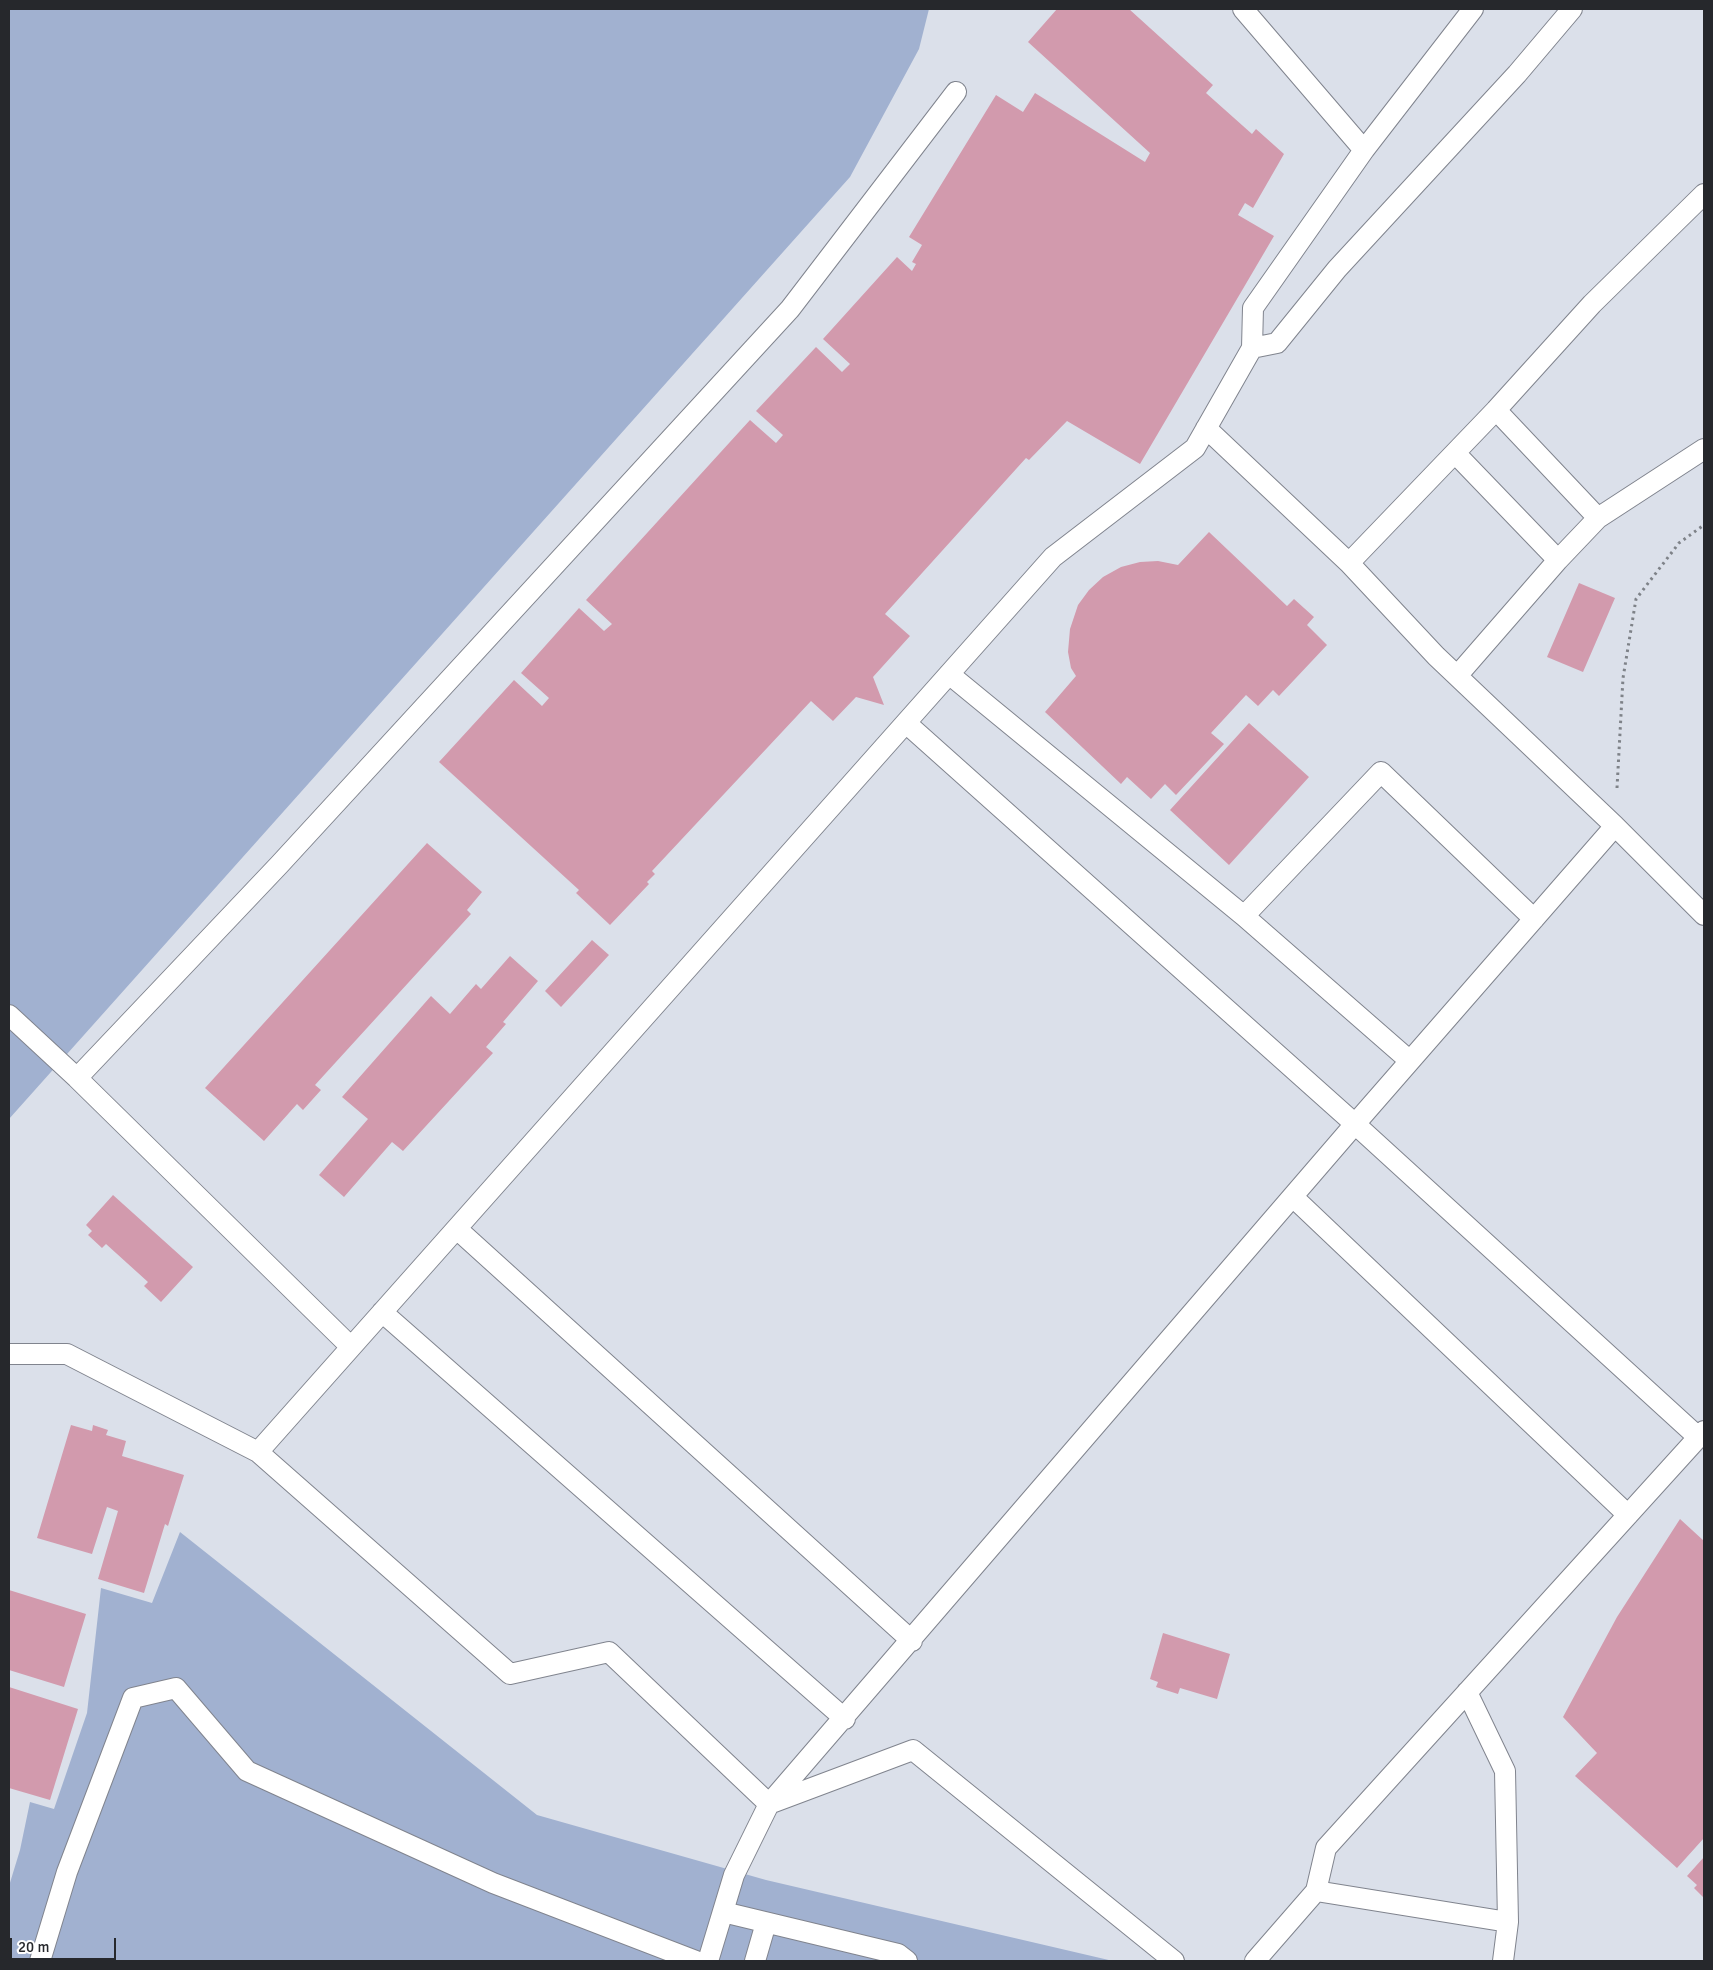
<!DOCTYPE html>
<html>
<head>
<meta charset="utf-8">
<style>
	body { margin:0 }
	#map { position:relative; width:1713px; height:1970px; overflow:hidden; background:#dbe0ea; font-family:Signika,sans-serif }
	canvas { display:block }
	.frame { position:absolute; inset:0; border:10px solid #26282c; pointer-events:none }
	.scale { position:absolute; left:10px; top:1938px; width:106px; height:22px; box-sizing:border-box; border:2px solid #26282c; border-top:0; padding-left:6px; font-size:15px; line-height:18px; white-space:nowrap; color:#26282c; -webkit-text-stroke:4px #fff; paint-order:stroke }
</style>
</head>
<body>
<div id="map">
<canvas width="1713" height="1970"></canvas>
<div class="frame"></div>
<div class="scale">20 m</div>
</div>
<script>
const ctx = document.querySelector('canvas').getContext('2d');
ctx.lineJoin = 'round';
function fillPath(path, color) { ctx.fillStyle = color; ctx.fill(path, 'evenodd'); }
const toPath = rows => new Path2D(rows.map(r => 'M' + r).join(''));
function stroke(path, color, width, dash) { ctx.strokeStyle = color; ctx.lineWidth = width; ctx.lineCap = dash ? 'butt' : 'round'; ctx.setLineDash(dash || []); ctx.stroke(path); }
fillPath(toPath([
	[9,9,929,9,919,49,850,177,9,1119],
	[180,1532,537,1815,766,1880,1113,1961,9,1961,9,1886,20,1850,30,1802,54,1809,87,1713,101,1588,152,1603]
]), '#a1b1d0');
fillPath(toPath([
	[1057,9,1129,9,1213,85,1206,93,1252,134,1256,129,1284,154,1253,208,1245,203,1238,215,1274,236,1140,464,1067,421,1029,460,1026,458,885,614,910,636,873,677,884,705,856,697,833,721,811,701,652,871,655,874,647,882,649,884,610,925,576,893,579,890,439,762,514,680,542,706,549,698,521,673,579,608,604,631,612,624,586,600,750,420,776,443,783,435,756,411,816,347,842,372,850,364,823,339,897,257,912,271,916,264,912,262,922,245,909,237,996,95,1023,112,1035,93,1145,162,1150,153,1028,42],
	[1209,532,1287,606,1294,599,1314,617,1307,625,1327,645,1279,696,1273,690,1258,706,1246,695,1211,733,1224,744,1176,795,1165,784,1151,799,1127,777,1121,784,1045,712,1076,676,1071,668,1068,652,1070,629,1078,605,1089,590,1103,577,1121,567,1140,562,1158,561,1178,565],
	[1579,583,1615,598,1583,672,1547,657],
	[1249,723,1309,777,1229,865,1170,810],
	[427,843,482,892,467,910,471,914,315,1085,321,1090,303,1110,297,1104,264,1141,205,1088],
	[592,940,609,955,561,1007,545,991],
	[510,956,538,981,503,1022,506,1024,486,1047,493,1053,403,1151,392,1142,344,1197,319,1175,368,1119,342,1097,431,996,450,1014,476,984,481,989],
	[113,1195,193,1267,161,1302,144,1286,148,1282,106,1244,102,1248,88,1235,92,1231,86,1225],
	[71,1425,92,1431,93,1425,108,1430,106,1435,126,1441,122,1456,184,1475,168,1526,165,1524,144,1593,98,1579,118,1511,107,1507,92,1554,37,1538],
	[1680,1519,1704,1541,1704,1838,1677,1868,1575,1776,1597,1753,1563,1717,1617,1617],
	[9,1590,86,1614,64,1687,9,1670],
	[1163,1633,1230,1654,1217,1699,1180,1688,1178,1694,1156,1687,1158,1682,1150,1679],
	[9,1687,78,1709,50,1800,9,1788],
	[1704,1857,1704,1898,1694,1888,1697,1885,1687,1876]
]), '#d29aad');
const lane = toPath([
	[1243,9,1364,150],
	[1704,194,1592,304,1496,410,1349,563,1436,656,1615,826,1704,915],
	[1252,348,1277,343,1337,269,1517,74,1572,9],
	[1496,410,1598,518,1704,449],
	[1206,428,1349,563],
	[1455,453,1558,560,1598,518],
	[949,674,1244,916,1410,1061],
	[1457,676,1558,560],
	[906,723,1355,1124,1698,1437],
	[1244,916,1381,772,1534,919],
	[9,1015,77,1078],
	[1293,1197,1628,1515],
	[457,1229,912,1641],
	[382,1312,845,1719],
	[351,1347,77,1078,279,865,790,309,956,92],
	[9,1354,67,1354,258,1452,510,1674,609,1652,769,1804,913,1750,1174,1961],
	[258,1452,1053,557,1195,448,1252,348,1253,308,1364,150,1473,9],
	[1467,1692,1505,1771,1508,1922,1503,1961],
	[1316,1891,1326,1848,1704,1431],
	[723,1912,898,1954,907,1961],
	[40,1961,67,1872,133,1698,176,1688,247,1771,493,1883,696,1961],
	[708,1961,734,1875,769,1804,1355,1124,1615,826],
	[755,1961,766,1923],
	[1255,1961,1316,1891,1508,1922]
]);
stroke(lane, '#80848e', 22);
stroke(toPath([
	[1617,788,1623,678,1636,599,1679,543,1704,525]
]), '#7e8288', 3, [2.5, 4]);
stroke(lane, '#fff', 20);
</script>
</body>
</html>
